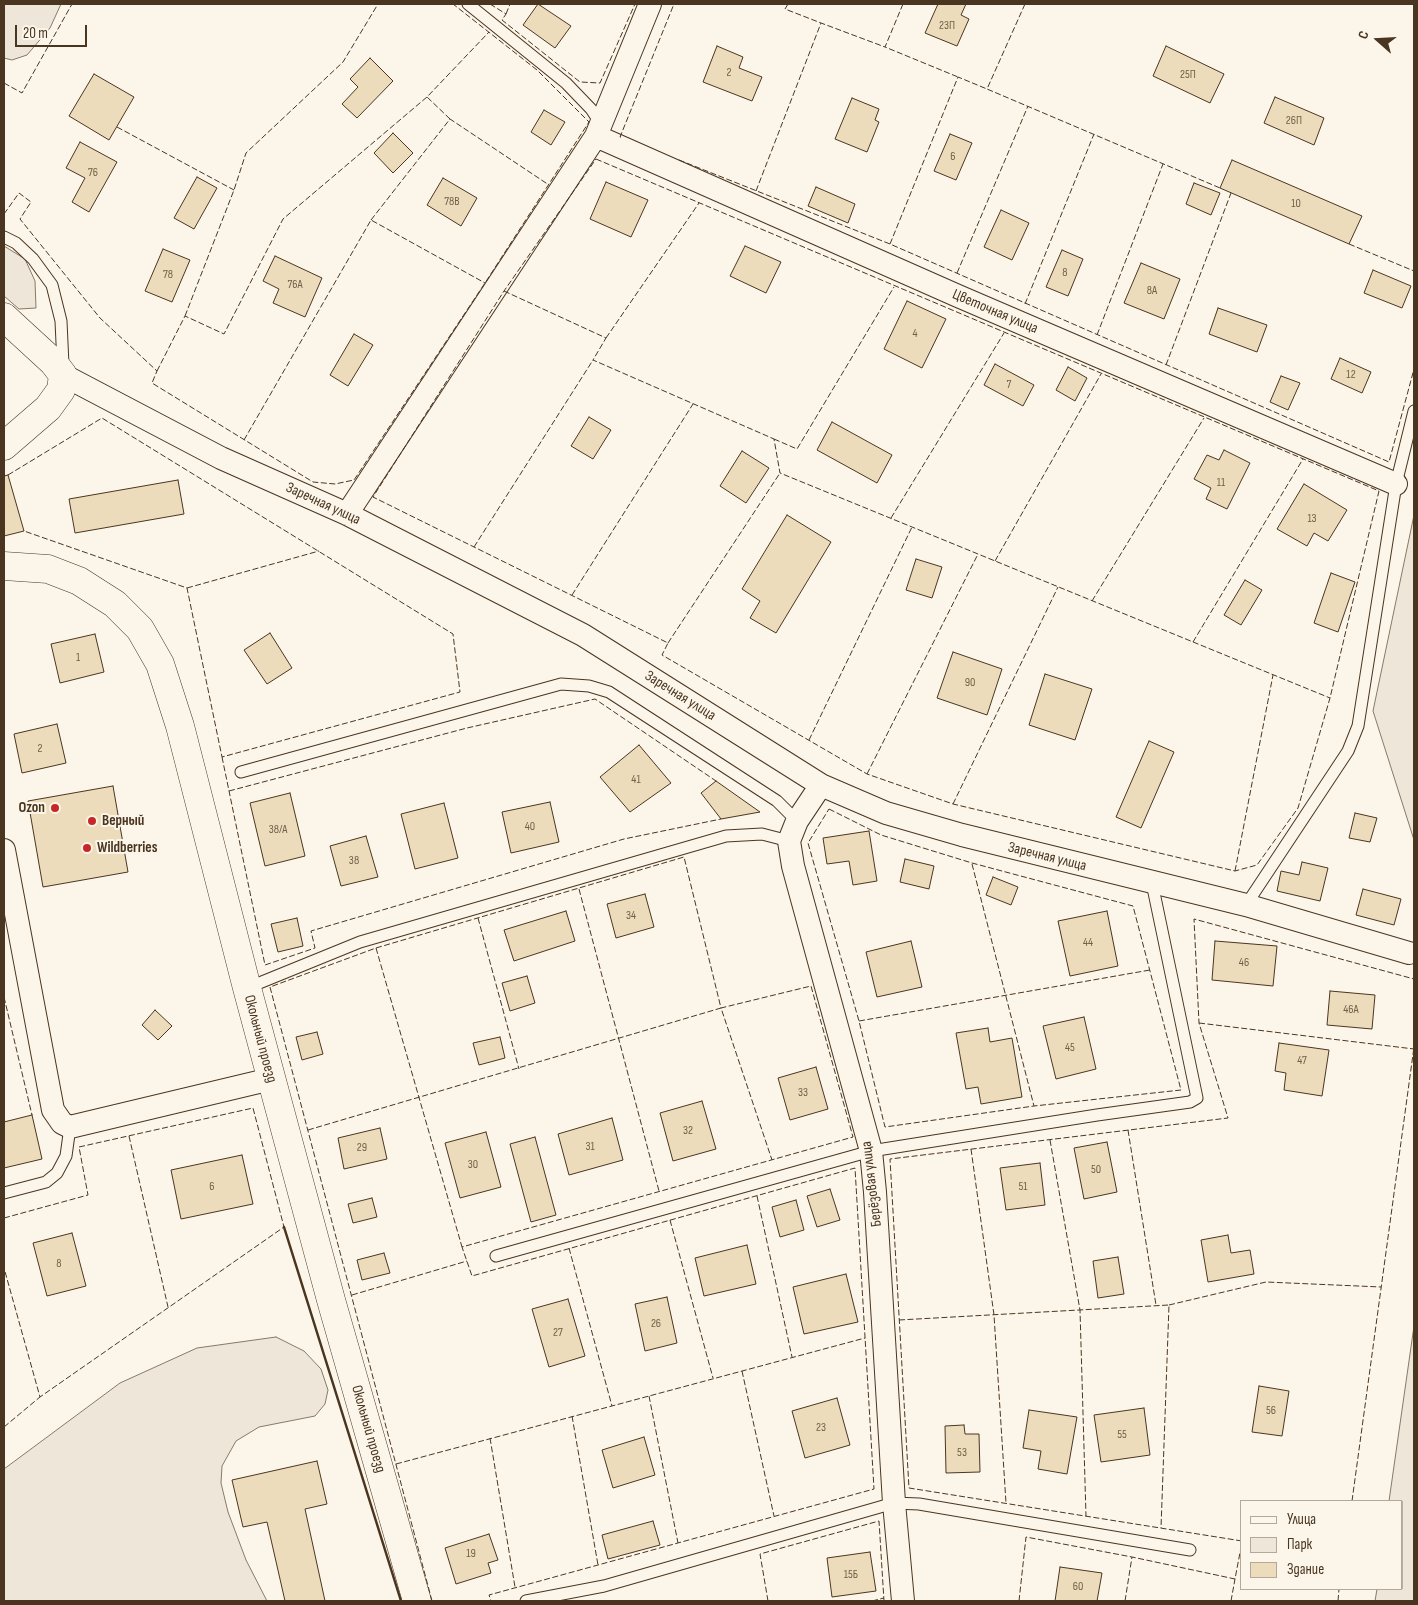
<!DOCTYPE html>
<html>
<head>
<meta charset="utf-8">
<style>
	body { margin:0 }
	#map { position:relative; width:1418px; height:1605px; overflow:hidden; background:#fbf6e9; font-family:"Sofia Sans Condensed",sans-serif }
	canvas { display:block }
	.frame { position:absolute; inset:0; border:5px solid #4a3520; pointer-events:none }
	.legend { position:absolute; left:1240px; top:1500px; width:162px; height:90px; box-sizing:border-box; background:#fbf6e9; border:1px solid #b4a999; margin:0; padding:6px 9px; list-style:none; font-size:15px; color:#4a3520 }
	.legend li { display:flex; align-items:center; gap:10px; height:25px }
	.legend b { width:25px; border:1px solid #b4a999 }
	.north { position:absolute; left:1353px; top:15px; width:50px; height:50px; -webkit-text-stroke:4px #fbf6e9; paint-order:stroke; rotate:289deg; font-size:14px; font-weight:700; line-height:20px; text-align:center; color:#4a3520 }
	.north::after { content:''; display:block; margin:auto; width:18px; height:22px; background:#4a3520; clip-path:polygon(50% 0,100% 100%,50% 72%,0 100%) }
	.scale { position:absolute; left:15px; top:25px; width:72px; height:22px; box-sizing:border-box; border:2px solid #4a3520; border-top:0; padding-left:6px; font-size:15px; line-height:18px; white-space:nowrap; color:#4a3520; -webkit-text-stroke:4px #fbf6e9; paint-order:stroke }
</style>
</head>
<body>
<div id="map">
<canvas width="1418" height="1605"></canvas>
<div class="frame"></div>
<ul class="legend">
<li><b style="height:6px;background:#fbf6e9"></b>Улица</li>
<li><b style="height:14px;background:#ede6d9"></b>Парк</li>
<li><b style="height:14px;background:#ecdcbc"></b>Здание</li>
</ul>
<div class="north">С</div>
<div class="scale">20 m</div>
</div>
<script>
const ctx = document.querySelector('canvas').getContext('2d');
ctx.lineJoin = 'round';
function fillPath(path, color) { ctx.fillStyle = color; ctx.fill(path, 'evenodd'); }
const toPath = rows => new Path2D(rows.map(r => 'M' + r).join(''));
function stroke(path, color, width, dash) { ctx.strokeStyle = color; ctx.lineWidth = width; ctx.lineCap = dash ? 'butt' : 'round'; ctx.setLineDash(dash || []); ctx.stroke(path); }
function write(font, color, halo, rows, align = 'center') {
  ctx.font = font + ' "Sofia Sans Condensed",sans-serif'; ctx.lineWidth = 4; ctx.setLineDash([]); ctx.textBaseline = 'middle'; ctx.strokeStyle = halo; ctx.fillStyle = color; for (const [text, x, y, turn = 0] of rows) {
    ctx.save(); ctx.translate(x, y); ctx.rotate((+turn || 0) * Math.PI / 180); ctx.textAlign = isNaN(turn) ? turn : align; if (halo) ctx.strokeText(text, 0, 0); ctx.fillText(text, 0, 0); ctx.restore();
  }
}
const green = toPath([
	[4,4,61,4,50,28,27,55,12,60,4,58,4,4],
	[4,246,25,259,35,281,36,308,19,309,4,296,4,246],
	[1414,515,1414,840,1373,711,1414,515],
	[1414,1326,1414,1601,1375,1601,1377,1589,1402,1589,1402,1501,1389,1501,1414,1326],
	[276,1337,304,1351,321,1369,328,1390,325,1404,315,1416,259,1427,236,1441,222,1466,221,1483,228,1512,246,1560,267,1601,4,1601,4,1469,120,1383,197,1348,276,1337]
]);
fillPath(green, '#ede6d9');
stroke(green, '#887966', 1);
const building = toPath([
	[538,4,571,26,555,48,523,25,538,4],
	[938,4,966,4,961,15,969,19,957,46,925,33,938,4],
	[717,46,743,57,739,68,762,77,752,101,703,82,717,46],
	[1166,46,1224,74,1210,103,1153,76,1166,46],
	[370,58,393,81,357,118,342,104,358,87,350,79,370,58],
	[94,74,134,97,109,140,69,116,94,74],
	[1275,97,1324,118,1314,145,1264,123,1275,97],
	[852,98,879,109,875,120,879,122,867,152,835,139,852,98],
	[544,110,565,122,551,145,531,132,544,110],
	[393,133,413,153,393,173,374,153,393,133],
	[950,134,972,143,956,180,934,171,950,134],
	[80,142,117,162,89,212,72,202,85,178,66,168,80,142],
	[1232,160,1362,216,1349,244,1220,188,1232,160],
	[197,177,217,188,194,229,174,218,197,177],
	[443,178,477,198,461,226,427,205,443,178],
	[606,182,648,200,631,237,590,219,606,182],
	[1194,183,1220,193,1211,215,1186,204,1194,183],
	[816,187,855,204,848,223,808,206,816,187],
	[1001,210,1029,223,1012,260,984,247,1001,210],
	[745,246,781,262,766,293,730,276,745,246],
	[163,249,190,260,172,302,145,291,163,249],
	[1062,250,1083,259,1068,296,1046,287,1062,250],
	[275,256,322,278,305,317,273,303,279,289,263,281,275,256],
	[1141,263,1180,279,1164,319,1124,303,1141,263],
	[1373,270,1411,286,1402,308,1364,293,1373,270],
	[907,301,946,319,922,368,884,349,907,301],
	[1218,308,1267,325,1257,352,1209,334,1218,308],
	[354,334,373,345,348,386,330,375,354,334],
	[1340,358,1371,372,1362,393,1331,379,1340,358],
	[995,364,1034,385,1023,406,984,385,995,364],
	[1068,367,1087,378,1075,401,1056,390,1068,367],
	[1281,376,1300,383,1288,410,1270,402,1281,376],
	[589,417,611,430,593,459,571,446,589,417],
	[832,422,892,455,877,483,817,450,832,422],
	[1224,450,1250,463,1227,509,1206,499,1211,488,1194,479,1207,455,1219,460,1224,450],
	[742,451,769,468,746,503,720,486,742,451],
	[8,475,24,531,4,536,4,476,8,475],
	[178,480,184,514,75,533,69,499,178,480],
	[1304,484,1347,510,1328,541,1314,533,1307,546,1277,529,1304,484],
	[787,515,831,542,776,633,750,618,760,601,742,589,787,515],
	[916,559,942,567,932,598,906,590,916,559],
	[1331,573,1355,582,1338,632,1314,623,1331,573],
	[1245,580,1262,590,1241,625,1224,615,1245,580],
	[270,633,292,668,267,684,244,650,270,633],
	[95,634,104,672,60,683,51,644,95,634],
	[953,652,1002,669,987,715,937,698,953,652],
	[1045,674,1092,689,1075,740,1029,725,1045,674],
	[57,724,66,763,22,773,14,734,57,724],
	[1149,741,1174,752,1141,828,1116,817,1149,741],
	[639,745,671,783,630,812,600,777,639,745],
	[716,781,760,812,721,819,701,793,716,781],
	[113,786,128,872,43,887,28,801,113,786],
	[290,793,305,856,265,866,250,803,290,793],
	[550,802,559,842,511,853,502,812,550,802],
	[444,803,458,858,415,869,401,814,444,803],
	[1355,813,1377,818,1370,842,1349,838,1355,813],
	[869,831,877,881,853,885,849,861,827,864,823,838,869,831],
	[366,836,378,877,341,886,330,846,366,836],
	[905,859,934,866,929,889,900,882,905,859],
	[1302,862,1328,868,1320,901,1277,891,1281,871,1299,875,1302,862],
	[993,877,1018,887,1011,905,986,895,993,877],
	[1363,889,1401,899,1394,925,1356,915,1363,889],
	[645,894,654,927,616,938,607,904,645,894],
	[566,911,575,941,514,961,504,930,566,911],
	[1107,911,1118,966,1070,976,1058,921,1107,911],
	[297,918,303,946,278,952,271,924,297,918],
	[911,941,922,987,877,997,866,952,911,941],
	[1215,941,1277,946,1273,986,1212,980,1215,941],
	[527,976,535,1003,510,1011,502,983,527,976],
	[1330,991,1375,995,1372,1029,1327,1025,1330,991],
	[155,1010,172,1026,158,1040,142,1025,155,1010],
	[1084,1017,1096,1069,1056,1079,1043,1026,1084,1017],
	[988,1028,990,1042,1012,1038,1022,1097,981,1104,978,1087,966,1089,956,1033,988,1028],
	[317,1032,323,1054,302,1060,296,1037,317,1032],
	[500,1037,505,1058,479,1065,473,1043,500,1037],
	[1279,1043,1329,1050,1322,1096,1284,1090,1286,1073,1275,1071,1279,1043],
	[816,1067,828,1109,790,1120,778,1078,816,1067],
	[702,1101,716,1149,673,1161,660,1113,702,1101],
	[32,1115,42,1159,4,1168,4,1122,32,1115],
	[612,1118,623,1160,569,1175,558,1134,612,1118],
	[380,1128,387,1159,344,1169,338,1138,380,1128],
	[486,1132,501,1187,460,1198,445,1143,486,1132],
	[535,1137,556,1215,531,1222,510,1144,535,1137],
	[1107,1142,1117,1192,1084,1199,1074,1148,1107,1142],
	[242,1155,253,1204,181,1219,171,1170,242,1155],
	[1040,1163,1045,1205,1006,1210,1000,1168,1040,1163],
	[830,1189,840,1220,817,1227,807,1196,830,1189],
	[372,1198,377,1217,353,1223,348,1204,372,1198],
	[796,1200,804,1230,780,1237,772,1207,796,1200],
	[72,1233,86,1286,47,1296,33,1243,72,1233],
	[1228,1235,1231,1253,1250,1250,1254,1274,1208,1282,1201,1240,1228,1235],
	[747,1245,756,1284,704,1296,695,1258,747,1245],
	[384,1253,390,1273,362,1280,357,1260,384,1253],
	[1118,1257,1124,1294,1098,1298,1093,1261,1118,1257],
	[846,1274,858,1322,804,1334,793,1287,846,1274],
	[667,1297,677,1343,645,1351,635,1304,667,1297],
	[568,1299,585,1356,549,1367,532,1309,568,1299],
	[1259,1386,1289,1391,1282,1436,1252,1432,1259,1386],
	[837,1398,850,1445,805,1458,792,1411,837,1398],
	[1144,1408,1150,1455,1101,1462,1094,1415,1144,1408],
	[1029,1410,1077,1417,1067,1474,1038,1469,1041,1451,1023,1448,1029,1410],
	[964,1425,965,1434,979,1434,980,1472,946,1473,945,1426,964,1425],
	[644,1437,655,1475,613,1488,602,1450,644,1437],
	[317,1461,327,1504,305,1509,325,1601,285,1601,267,1522,243,1527,232,1480,317,1461],
	[653,1521,660,1545,608,1559,602,1535,653,1521],
	[489,1534,498,1560,488,1563,491,1573,456,1584,445,1548,489,1534],
	[870,1552,876,1591,832,1597,827,1558,870,1552],
	[1060,1567,1102,1573,1097,1601,1055,1601,1060,1567]
]);
fillPath(building, '#ecdcbc');
stroke(building, '#4a3520', 1);
const service = toPath([
	[468,4,566,83,591,109,601,124],
	[4,237,16,243,33,259,52,285,61,321,63,365],
	[241,772,561,684,589,686,609,692,777,801,797,821],
	[1246,905,1348,751,1358,726,1396,484,1414,411],
	[247,988,360,942,726,836,762,834,789,841],
	[4,1193,46,1182,57,1173,66,1156,70,1127],
	[496,1256,871,1151,1097,1115,1190,1102,1197,1098,1152,883],
	[526,1601,604,1586,894,1503,919,1504,1190,1550]
]);
const minor = toPath([
	[596,136,958,296,1396,484],
	[63,375,221,458,347,514,583,635,821,785,886,813,962,835,1246,905,1409,953],
	[347,514,596,136,650,4],
	[821,785,797,821,789,841,793,866,871,1151,875,1192,894,1503,903,1601],
	[4,850,53,1110,62,1123,70,1127,271,1079]
]);
const tertiary = toPath([
	[4,317,53,362,63,375,61,390,48,408,4,446],
	[4,566,48,569,79,581,115,604,140,629,160,664,180,726,247,988,331,1300,417,1601]
]);
stroke(service, '#4a3520', 13);
stroke(minor, '#4a3520', 24);
stroke(tertiary, '#4a3520', 29);
stroke(service, '#fbf6e9', 11);
stroke(minor, '#fbf6e9', 22);
stroke(tertiary, '#fbf6e9', 28);
stroke(toPath([
	[490,4,506,14,502,20,580,82,600,83,635,4],
	[788,4,785,9,821,23],
	[903,4,885,47,958,77],
	[1025,4,987,89,1220,188],
	[506,14,510,4],
	[4,83,22,93,72,4],
	[450,119,427,97,489,32],
	[117,127,234,190],
	[621,137,620,137,674,4],
	[596,159,1379,491,1330,698,1298,808,1257,865,1235,871,953,804,867,774,662,655,668,643,373,497,504,291,596,159],
	[679,160,890,244,1389,462,1414,369],
	[756,191,821,23,885,47],
	[4,214,19,193,31,202,20,219,100,318,157,371,152,383,313,482,335,484,354,480,485,283,589,122,537,70,453,4],
	[371,220,450,119,549,185],
	[890,244,958,77,987,89],
	[1349,244,1414,271],
	[957,273,1028,106],
	[504,291,606,338,593,360,774,439,780,473,1330,698],
	[1025,304,1094,134],
	[185,316,234,190,246,153,343,62,378,4],
	[1097,335,1163,164],
	[606,338,699,203],
	[1166,365,1231,193],
	[157,371,185,316,224,334,283,219,427,97],
	[774,439,797,449,894,287],
	[244,440,371,220,485,283],
	[8,475,102,418,453,634,460,692,222,757,187,588,24,531],
	[891,518,1004,333],
	[474,547,593,360],
	[995,561,1101,374],
	[187,588,319,551],
	[572,595,693,404],
	[1092,601,1204,418],
	[1193,642,1303,459],
	[668,643,780,473],
	[809,740,912,527],
	[222,757,265,965,315,948,311,931,624,839,721,819],
	[867,774,978,554],
	[229,791,467,728,595,699,716,781],
	[953,804,1058,587],
	[829,809,881,835,972,863,1133,906,1181,1090,1034,1106,885,1127,859,1021,808,843,829,809],
	[972,864,1034,1106],
	[1235,871,1273,675],
	[579,889,659,1191],
	[478,918,519,1069],
	[376,948,462,1247],
	[4,997,32,1115],
	[859,1021,1150,970],
	[1199,1023,1414,1049],
	[308,1130,721,1008,772,1160],
	[1128,1130,1156,1305],
	[129,1136,168,1307],
	[1050,1140,1080,1310,1086,1516],
	[971,1149,994,1315,1006,1503],
	[757,1196,792,1357],
	[4,1218,88,1195,79,1147,253,1108,284,1227,40,1397,4,1268],
	[670,1220,713,1378],
	[569,1248,612,1406],
	[352,1295,467,1261],
	[1169,1305,1266,1282,1381,1287],
	[899,1320,1169,1305,1161,1528],
	[742,1371,774,1516],
	[649,1396,678,1543],
	[572,1416,598,1565],
	[4,1427,40,1397],
	[490,1438,515,1587],
	[396,1464,865,1338],
	[1352,1501,1414,1047],
	[1242,1541,909,1488,890,1159,1228,1118,1199,1023,1194,919,1414,979],
	[432,1601,270,987,376,948,684,857,721,1008,811,986,853,1137,462,1247,472,1276,855,1168,874,1489,489,1595,491,1601],
	[768,1601,760,1554,879,1521,884,1601],
	[872,1601,884,1598],
	[1019,1601,1026,1537,1132,1557,1235,1579,1242,1542],
	[1125,1601,1132,1557],
	[1231,1601,1235,1579],
	[1338,1601,1339,1589]
]), '#4a3520', 1, [6, 2.5]);
stroke(toPath([
	[284,1227,401,1601]
]), '#4a3520', 2.5);
for (const [x, y, r, color] of [
	[55,808,5,"#c62828"],
	[92,821,5,"#c62828"],
	[87,848,5,"#c62828"]
]) { const dot = new Path2D(); dot.arc(x, y, r, 0, 2 * Math.PI); ctx.fillStyle = color; ctx.fill(dot); stroke(dot, '#fbf6e9', 2); }
write('12px', '#725f47', null, [
	["23П",947,26],
	["2",729,73],
	["25П",1188,75],
	["26П",1294,121],
	["6",953,157],
	["76",93,173],
	["78В",452,202],
	["10",1296,204],
	["8",1065,273],
	["78",168,275],
	["76А",295,285],
	["8А",1152,291],
	["4",915,334],
	["12",1351,375],
	["7",1009,385],
	["11",1221,483],
	["13",1312,519],
	["1",78,658],
	["90",970,683],
	["2",40,749],
	["41",636,780],
	["40",530,827],
	["38/А",278,830],
	["38",354,861],
	["34",631,916],
	["44",1088,943],
	["46",1244,963],
	["46А",1351,1010],
	["45",1070,1048],
	["47",1302,1061],
	["33",803,1093],
	["32",688,1131],
	["31",590,1147],
	["29",362,1148],
	["30",473,1165],
	["50",1096,1170],
	["6",212,1187],
	["51",1023,1187],
	["8",59,1264],
	["26",656,1324],
	["27",558,1333],
	["56",1271,1411],
	["23",821,1428],
	["55",1122,1435],
	["53",962,1453],
	["19",471,1554],
	["15Б",851,1575],
	["60",1078,1587]
]);
write('15px', '#4a3520', '#fbf6e9', [
	["Цветочная улица",995,312,23],
	["Заречная улица",323,504,25],
	["Заречная улица",680,696,32],
	["Заречная улица",1047,857,14],
	["Окольный проезд",260,1039,75],
	["Берёзовая улица",872,1184,-97],
	["Окольный проезд",368,1429,74]
]);
write('bold 15px', '#4a3520', '#fbf6e9', [
	["Ozon",45,808,"right"],
	["Верный",102,821],
	["Wildberries",97,848]
], 'left');
</script>
</body>
</html>
